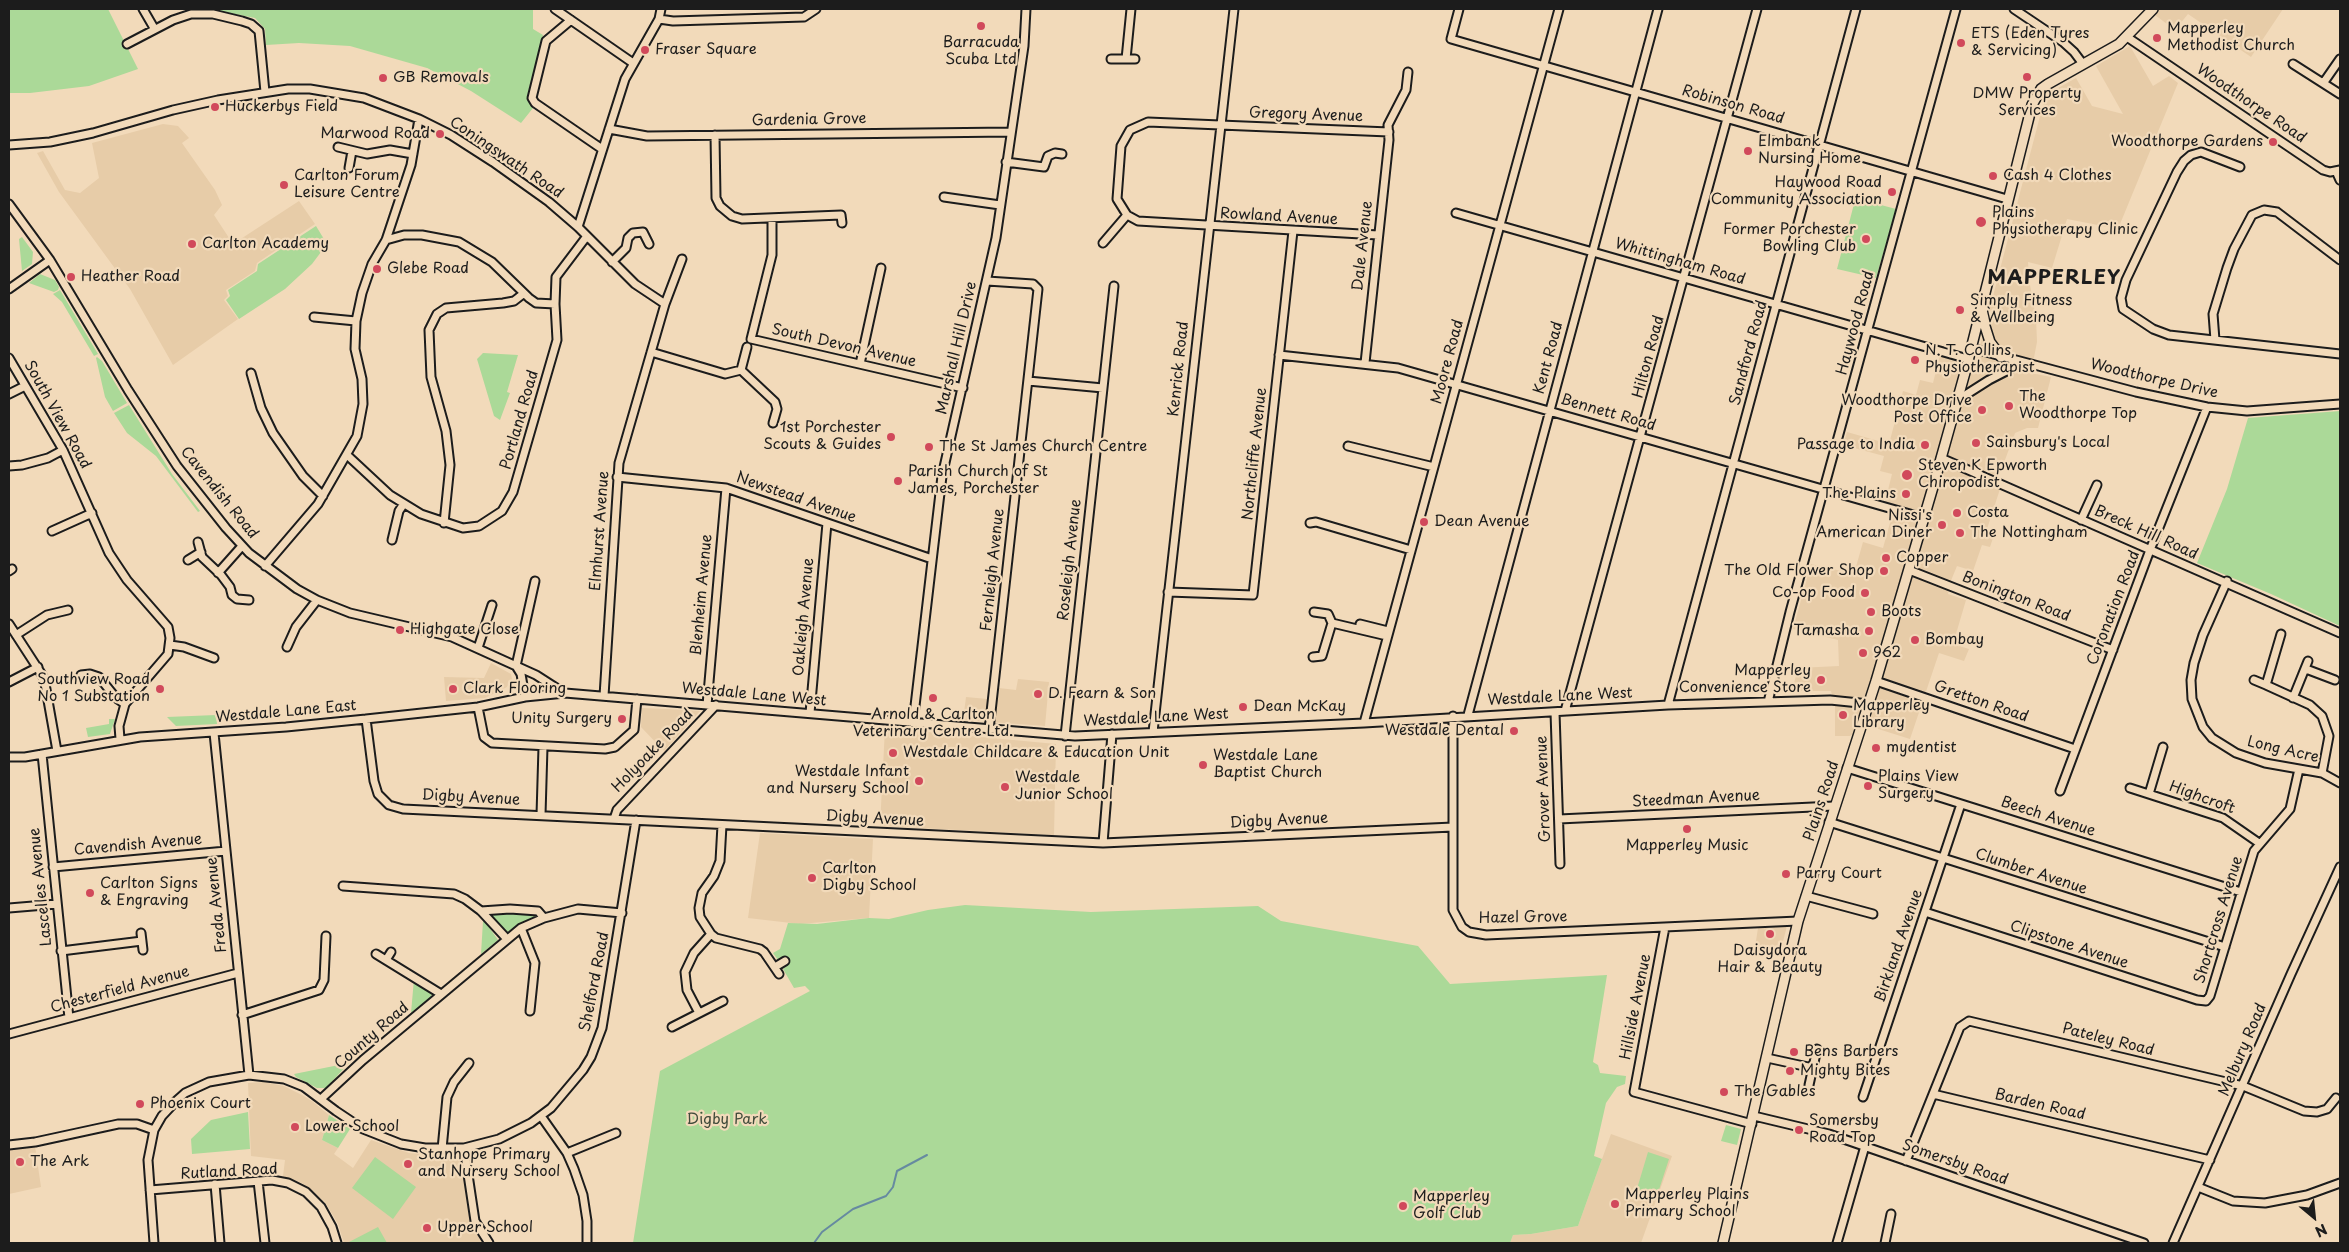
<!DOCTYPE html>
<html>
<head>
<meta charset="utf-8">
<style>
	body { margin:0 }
	#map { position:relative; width:2349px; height:1252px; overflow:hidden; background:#f2daba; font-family:"Playpen Sans",sans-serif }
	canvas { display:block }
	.frame { position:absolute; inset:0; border:10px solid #1c1c1c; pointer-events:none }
	.north { position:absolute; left:2289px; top:1192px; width:50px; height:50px; -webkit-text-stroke:4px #f2daba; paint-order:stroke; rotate:152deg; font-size:14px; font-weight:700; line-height:20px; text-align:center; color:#1c1c1c }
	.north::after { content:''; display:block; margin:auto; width:18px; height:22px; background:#1c1c1c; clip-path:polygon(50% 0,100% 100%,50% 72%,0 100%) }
</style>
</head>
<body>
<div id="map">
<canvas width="2349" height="1252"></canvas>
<div class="frame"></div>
<div class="north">N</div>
</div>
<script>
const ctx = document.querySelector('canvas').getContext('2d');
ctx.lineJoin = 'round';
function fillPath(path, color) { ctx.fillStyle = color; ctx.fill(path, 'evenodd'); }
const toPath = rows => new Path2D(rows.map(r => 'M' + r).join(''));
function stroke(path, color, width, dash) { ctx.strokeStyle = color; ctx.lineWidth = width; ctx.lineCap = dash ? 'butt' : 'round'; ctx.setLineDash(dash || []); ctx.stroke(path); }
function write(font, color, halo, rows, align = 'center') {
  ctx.font = font + ' "Playpen Sans",sans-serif'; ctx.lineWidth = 4.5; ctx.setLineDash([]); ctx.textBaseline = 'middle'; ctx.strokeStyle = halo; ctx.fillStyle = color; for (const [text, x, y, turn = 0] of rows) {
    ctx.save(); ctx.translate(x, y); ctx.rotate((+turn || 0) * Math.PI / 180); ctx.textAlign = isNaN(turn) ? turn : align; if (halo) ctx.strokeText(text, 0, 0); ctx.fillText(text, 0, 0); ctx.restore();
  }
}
fillPath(toPath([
	[2160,9,2283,9,2251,57,2188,14,2175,30,2155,15],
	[2130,46,2153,86,2169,76,2178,83,2118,229,2067,219,2052,268,2028,262,2030,285,2036,318,2037,342,2031,373,2051,377,2038,428,2027,428,2015,433,1999,476,1995,488,2000,489,1987,529,1995,532,1990,547,1982,545,1973,571,1957,566,1950,583,1948,594,1966,600,1953,644,1969,649,1964,661,1939,653,1910,739,1872,727,1850,736,1835,736,1835,705,1831,691,1792,691,1798,668,1839,666,1838,640,1793,629,1811,564,1854,574,1863,542,1883,548,1895,505,1885,502,1892,474,1880,471,1884,456,1843,445,1847,432,1889,444,1903,391,1916,395,1920,380,1933,383,1940,355,1975,365,2045,97,2051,92,2076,78,2092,106,2123,114,2096,66],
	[163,124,178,126,189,138,182,143,215,190,222,205,214,215,233,244,299,201,315,224,257,263,255,271,226,290,228,296,224,300,238,319,173,365,130,289,59,192,37,153,43,151,65,190,80,193,99,178,92,143],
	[491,663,511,674,512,679,507,687,485,698,446,701,444,677,484,678],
	[1018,679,1049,682,1045,726,963,720,966,697,998,700,999,688,1016,690],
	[642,708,667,709,700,711,664,751,641,727],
	[885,728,1056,744,1054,835,880,826],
	[760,833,873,839,869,918,800,924,748,918],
	[1787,926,1780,953,1754,954,1758,928],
	[263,1082,284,1086,302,1095,312,1101,329,1115,322,1140,338,1148,334,1154,353,1168,371,1140,409,1153,458,1157,460,1159,470,1221,484,1243,344,1243,338,1224,325,1202,302,1183,283,1176,285,1160,251,1156,248,1083],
	[1611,1134,1672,1156,1641,1243,1510,1243,1513,1235,1531,1234,1578,1226],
	[35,1146,41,1187,9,1194,9,1148]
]), '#e7cca8');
fillPath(toPath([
	[9,9,108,9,138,69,89,86,30,93,9,93],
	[209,9,533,9,533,29,543,35,528,93,528,100,533,108,521,123,471,91,427,68,350,46,299,43,266,45,265,29,255,18],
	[1866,201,1896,209,1876,278,1837,269,1854,204,1864,206],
	[316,226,327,244,312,264,285,289,239,319,226,300,230,296,228,290,257,271,258,264],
	[22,237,33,252,32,264,22,271,19,239],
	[40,274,55,280,59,287,58,290,54,292,29,283],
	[60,290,98,354,94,356,62,302,53,294],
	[483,353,518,355,507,392,510,393,500,420,494,416,477,359],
	[97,357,102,361,127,403,113,411,105,397,96,358],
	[129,405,172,474,200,511,198,512,156,456,127,433,114,413],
	[2340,411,2340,626,2271,594,2197,563,2227,489,2248,418],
	[216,715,217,724,176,726,167,717],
	[109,719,115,719,110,734,88,737,86,728,109,724],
	[965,905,1091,912,1258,906,1281,921,1418,946,1450,984,1607,975,1593,1062,1598,1065,1600,1073,1626,1076,1625,1084,1617,1087,1606,1103,1594,1156,1602,1159,1578,1226,1531,1234,1513,1235,1510,1243,633,1243,660,1071,810,991,805,986,794,988,783,969,789,964,788,959,783,958,778,960,773,953,780,949,788,923,817,924,869,918,889,919,928,910],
	[493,912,520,912,538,915,506,933,490,915],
	[484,920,498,940,481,954,483,921],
	[414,979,431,990,432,993,431,997,411,1013],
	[349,1063,326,1088,317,1088,296,1077,294,1074],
	[248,1112,250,1149,192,1154,191,1139,211,1120],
	[329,1115,350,1129,338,1148,322,1140],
	[1726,1125,1741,1129,1737,1145,1721,1141],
	[1648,1152,1669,1159,1656,1199,1636,1192],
	[375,1157,416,1187,393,1219,352,1188],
	[378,1227,387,1243,350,1243,349,1242]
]), '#abd998');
stroke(toPath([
	[814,1243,822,1232,853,1209,886,1196,893,1187,897,1171,927,1155]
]), '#668aa0', 2);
const minor = toPath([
	[143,9,154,28],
	[555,9,633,63],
	[1459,9,1451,39,2007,199],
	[2014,9,2063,42,2074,52,2083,64],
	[659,19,673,21,804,17,816,9],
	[571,20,546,41,532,98,535,103,602,149],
	[2127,37,2323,170,2330,172,2340,170],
	[127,44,173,20,191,14,213,14,242,21,251,24,259,31,265,92],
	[1111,59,1135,59],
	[1126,59,1131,9],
	[2293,64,2340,94],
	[2324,82,2340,59],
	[609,129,647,136,1011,132],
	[715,135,716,198,720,206,732,216,742,219,841,215,842,223],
	[9,145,50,142,93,133,173,110,218,100,288,89,310,89,364,98,419,119,451,135,493,162,549,202,578,227,635,284,665,304],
	[338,147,367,154,390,150,413,154],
	[1006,162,1044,167,1048,156,1055,153,1062,154],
	[2240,167,2201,152,2191,155,2184,161,2177,172,2126,280,2121,298,2123,309,2153,329,2169,335,2340,354],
	[349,168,352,151],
	[2336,171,2340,180],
	[944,197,1000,205],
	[9,204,50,260,128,390,177,466,226,528,249,553,297,589,317,600,350,613,452,637,536,675,564,693],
	[1456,213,1968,359],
	[772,218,772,255,751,339,963,388],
	[578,227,625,79,659,19,661,9],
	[1378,235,1138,221,1127,215,1117,199,1121,146,1130,130,1148,122,1389,132],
	[386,240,404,235,422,235,459,242,492,262,529,298,536,303,555,304],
	[1103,243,1127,215],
	[612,262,626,248,628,238,633,233,643,232,649,244],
	[987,281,1033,284,1038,289,989,730],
	[9,289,50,260],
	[314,317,356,321],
	[2215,340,2213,314,2227,268,2234,249,2252,215,2264,210,2277,212,2340,260],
	[1971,348,2136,392,2207,407,2247,411,2340,404],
	[651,352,725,374,741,370,747,347],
	[1279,355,1398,368,1924,518],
	[9,358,63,450,109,553,127,580,168,627,170,638,168,654,125,704,119,726,120,739],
	[1365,363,1389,140,1388,125,1406,90,1408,72],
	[860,364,881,268],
	[741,370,775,402,777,409,773,423],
	[251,373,261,408,273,433,303,476,323,496],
	[1028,381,1103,388,1065,736],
	[1103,388,1114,286],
	[9,394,25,386],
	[1956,401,1989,380,2022,363],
	[1348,446,1434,467],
	[347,455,390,495,421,514,463,528,479,526,502,511,513,492,557,340,555,304,556,277,587,236],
	[1941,458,2340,633],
	[9,466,22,465,48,458,63,450],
	[617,477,726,488,932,559],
	[2081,520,2097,485],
	[444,523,450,465,446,431,431,377,429,330,437,314,446,308,503,303,514,301,523,294],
	[1310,523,1316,522,1411,550],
	[52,531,92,513],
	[392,540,399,511,403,505],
	[198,542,202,557,221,575,230,587,232,595,237,599,249,600],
	[188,560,201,552],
	[265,566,318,504,357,436,363,404,362,379,355,349,356,321,362,293,372,264,386,240,411,165,419,119],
	[1909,570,2113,650],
	[9,571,12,569],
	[218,573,242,546],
	[2227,581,2203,635,2194,663,2191,680,2192,699,2203,727,2212,738,2236,753,2265,763,2322,773,2340,783],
	[1168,592,1253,595,1293,231],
	[1332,623,1387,636],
	[9,624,44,678,57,751],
	[1360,624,1388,631],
	[2281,634,2266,685,2310,705,2322,716,2329,736,2322,773],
	[16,635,47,615,68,610],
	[170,645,184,647,214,658],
	[287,647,296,627,317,600],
	[478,648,492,605],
	[1313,657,1322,656,1332,623,1328,614,1314,612],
	[516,666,535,581],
	[516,666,521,674,525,697],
	[2306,669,2335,680],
	[81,675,90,674,99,677,116,698,125,704],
	[2254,680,2266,685],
	[1876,681,2075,749],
	[9,682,38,667],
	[604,696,619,463,665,304,682,259],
	[2293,698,2308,661],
	[1768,702,1790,612,1956,9],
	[707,705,726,488],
	[1668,705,1856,9],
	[478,707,484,737,492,743,605,749,615,747,634,730,637,699],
	[1565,711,1757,9],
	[1555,712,1560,864],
	[810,713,827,523],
	[1468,715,1658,9],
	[1453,716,1453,910,1462,927,1469,932,1486,935,1798,921],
	[366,719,374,781,378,794,389,805,403,809,1103,843,1453,827],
	[913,723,942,476,996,238,1024,46,1026,9],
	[1364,723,1559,9],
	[1153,732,1234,9],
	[214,733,249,1075],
	[42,754,69,1018],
	[9,757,25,757,140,737,286,727,366,719,478,707,525,697,565,693,1075,736,1364,723,1668,705,1830,700,1869,704],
	[1847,768,2241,892],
	[2130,788,2223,818,2259,843],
	[2060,791,2150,550,2207,407],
	[2149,794,2163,747],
	[541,815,543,747],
	[614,819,617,810,716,705],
	[1559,819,1834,806],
	[1829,822,2225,947],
	[722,825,720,861,714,876,702,893,699,908,700,917,711,934,716,938,760,949,764,952,779,974],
	[1103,843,1112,734],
	[53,867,226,851],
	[343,886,454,894,465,899,481,911,507,939],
	[1806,896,1873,914],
	[9,908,57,904],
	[481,911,510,909,538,911,544,918],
	[1925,912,2197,1000,2206,1001,2210,996,2254,851,2290,809,2299,769],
	[1665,927,1634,1092,1752,1124],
	[521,928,535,963,530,1011],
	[141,933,143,950],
	[61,951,142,941],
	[376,954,441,994],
	[386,960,391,952],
	[775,967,785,961],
	[699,1013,687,990,685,972,694,953,711,934],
	[242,1015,319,990,324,980,326,936],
	[672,1027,723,1001],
	[9,1034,238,973],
	[1767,1058,1813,1068],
	[1809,1085,1817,1049],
	[1933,1094,1960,1027,1969,1021,2243,1086,2304,1111,2317,1112,2327,1109,2336,1098],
	[1863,1097,1961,804],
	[321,1099,363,1060,521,928,544,918,578,909,622,913],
	[541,1116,567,1153,574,1169,583,1195,587,1221,587,1243],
	[1754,1116,1829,1134,2144,1243],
	[9,1145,35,1142,118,1124,137,1124,154,1130],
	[464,1148,475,1221,489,1243],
	[442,1149,447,1097,454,1082,469,1063],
	[567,1153,616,1133],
	[1906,1161,1933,1094,2210,1160],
	[258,1181,265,1243],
	[215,1184,220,1243],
	[2198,1187,2233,1201,2265,1203,2307,1195,2340,1183],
	[150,1190,272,1180,288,1183,306,1192,321,1207,332,1227,337,1243],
	[154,1243,148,1160,154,1130,162,1116,176,1101,185,1093,209,1082,249,1075,284,1079,304,1087,336,1111,363,1129,401,1144,425,1148,464,1148,499,1139,531,1123,551,1108,583,1070,591,1057,602,1028,636,820],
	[1837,1243,1865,1146],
	[1885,1243,1891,1214],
	[2173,1243,2291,974,2340,867]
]);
const major = toPath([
	[1984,310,1984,323,1990,342,2001,357],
	[1723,1243,1798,921,1876,681,1933,487,1966,369,2032,105,2041,89,2048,84,2119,44,2153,9]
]);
stroke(minor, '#1c1c1c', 11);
stroke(major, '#1c1c1c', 12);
stroke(minor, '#f2daba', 7);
stroke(major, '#f2daba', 9);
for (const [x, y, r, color] of [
	[981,26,5,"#d1495b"],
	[2157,38,5,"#d1495b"],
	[1961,43,5,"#d1495b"],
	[645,50,5,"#d1495b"],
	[2027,77,5,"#d1495b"],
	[383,78,5,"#d1495b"],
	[215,107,5,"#d1495b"],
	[440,134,5,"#d1495b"],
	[2273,142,5,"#d1495b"],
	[1748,151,5,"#d1495b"],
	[1993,176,5,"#d1495b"],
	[284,185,5,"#d1495b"],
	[1892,192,5,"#d1495b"],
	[1981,222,6,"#d1495b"],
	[1866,239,5,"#d1495b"],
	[192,244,5,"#d1495b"],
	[377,269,5,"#d1495b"],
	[71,277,5,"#d1495b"],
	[1960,310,5,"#d1495b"],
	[1915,360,5,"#d1495b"],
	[2009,406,5,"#d1495b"],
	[1982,410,5,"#d1495b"],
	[891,437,5,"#d1495b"],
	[1976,443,5,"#d1495b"],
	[1925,445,5,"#d1495b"],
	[929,447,5,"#d1495b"],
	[1907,475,6,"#d1495b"],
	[898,481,5,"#d1495b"],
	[1906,494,5,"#d1495b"],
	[1957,513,5,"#d1495b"],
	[1424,522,5,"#d1495b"],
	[1942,525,5,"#d1495b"],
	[1960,533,5,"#d1495b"],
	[1886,558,5,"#d1495b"],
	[1884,571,5,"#d1495b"],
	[1865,593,5,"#d1495b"],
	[1871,612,5,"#d1495b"],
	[400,630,5,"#d1495b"],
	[1869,631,5,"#d1495b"],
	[1915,640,5,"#d1495b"],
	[1863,653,5,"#d1495b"],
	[1821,680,5,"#d1495b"],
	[160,689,5,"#d1495b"],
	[453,689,5,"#d1495b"],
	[1038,694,5,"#d1495b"],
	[933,698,5,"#d1495b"],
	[1243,707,5,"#d1495b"],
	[1843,715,5,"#d1495b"],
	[622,719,5,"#d1495b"],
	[1514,731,5,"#d1495b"],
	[1876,748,5,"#d1495b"],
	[893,753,5,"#d1495b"],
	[1203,765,5,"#d1495b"],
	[919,781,5,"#d1495b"],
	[1868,786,5,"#d1495b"],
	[1005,787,5,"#d1495b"],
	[1687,829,5,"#d1495b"],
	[1786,874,5,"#d1495b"],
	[812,878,5,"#d1495b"],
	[90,893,5,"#d1495b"],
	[1770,934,5,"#d1495b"],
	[1794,1052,5,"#d1495b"],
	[1790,1071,5,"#d1495b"],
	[1724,1092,5,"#d1495b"],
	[140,1104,5,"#d1495b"],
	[295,1127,5,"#d1495b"],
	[1799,1130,5,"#d1495b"],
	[20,1162,5,"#d1495b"],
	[408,1164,5,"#d1495b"],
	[1615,1204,5,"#d1495b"],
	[1403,1206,5,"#d1495b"],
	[427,1228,5,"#d1495b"]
]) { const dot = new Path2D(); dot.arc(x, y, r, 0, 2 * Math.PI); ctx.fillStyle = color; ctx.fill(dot); stroke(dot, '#f2daba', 2); }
write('15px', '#1c1c1c', '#f2daba', [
	["Mapperley",2167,29],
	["Methodist Church",2167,46],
	["ETS (Eden Tyres",1971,34],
	["& Servicing)",1971,51],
	["Barracuda",981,43,"center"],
	["Scuba Ltd",981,60,"center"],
	["Fraser Square",655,50],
	["GB Removals",393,78],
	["DMW Property",2027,94,"center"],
	["Services",2027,111,"center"],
	["Huckerbys Field",225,107],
	["Marwood Road",430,134,"right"],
	["Elmbank",1758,142],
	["Nursing Home",1758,159],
	["Woodthorpe Gardens",2263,142,"right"],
	["Carlton Forum",294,176],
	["Leisure Centre",294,193],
	["Cash 4 Clothes",2003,176],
	["Haywood Road",1882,183,"right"],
	["Community Association",1882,200,"right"],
	["Plains",1992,213],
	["Physiotherapy Clinic",1992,230],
	["Former Porchester",1856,230,"right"],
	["Bowling Club",1856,247,"right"],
	["Carlton Academy",202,244],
	["Glebe Road",387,269],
	["Heather Road",81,277],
	["Simply Fitness",1970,301],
	["& Wellbeing",1970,318],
	["N. T. Collins,",1925,351],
	["Physiotherapist",1925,368],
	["The",2019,397],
	["Woodthorpe Top",2019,414],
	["Woodthorpe Drive",1972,401,"right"],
	["Post Office",1972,418,"right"],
	["1st Porchester",881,428,"right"],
	["Scouts & Guides",881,445,"right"],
	["Sainsbury's Local",1986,443],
	["Passage to India",1915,445,"right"],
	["The St James Church Centre",939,447],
	["Steven K Epworth",1918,466],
	["Chiropodist",1918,483],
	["Parish Church of St",908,472],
	["James, Porchester",908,489],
	["The Plains",1896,494,"right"],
	["Costa",1967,513],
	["Nissi's",1932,516,"right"],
	["American Diner",1932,533,"right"],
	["Dean Avenue",1434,522],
	["The Nottingham",1970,533],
	["Copper",1896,558],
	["The Old Flower Shop",1874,571,"right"],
	["Co-op Food",1855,593,"right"],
	["Boots",1881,612],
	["Highgate Close",410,630],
	["Tamasha",1859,631,"right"],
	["Bombay",1925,640],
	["962",1873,653],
	["Mapperley",1811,671,"right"],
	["Convenience Store",1811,688,"right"],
	["Southview Road",150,680,"right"],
	["No 1 Substation",150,697,"right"],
	["Clark Flooring",463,689],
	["D. Fearn & Son",1048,694],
	["Mapperley",1853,706],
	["Library",1853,723],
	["Dean McKay",1253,707],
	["Arnold & Carlton",933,715,"center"],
	["Veterinary Centre Ltd.",933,732,"center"],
	["Unity Surgery",612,719,"right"],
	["Westdale Dental",1504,731,"right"],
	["mydentist",1886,748],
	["Westdale Childcare & Education Unit",903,753],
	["Westdale Lane",1213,756],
	["Baptist Church",1213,773],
	["Westdale Infant",909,772,"right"],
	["and Nursery School",909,789,"right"],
	["Plains View",1878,777],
	["Surgery",1878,794],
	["Westdale",1015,778],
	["Junior School",1015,795],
	["Mapperley Music",1687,846,"center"],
	["Carlton",822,869],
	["Digby School",822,886],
	["Parry Court",1796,874],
	["Carlton Signs",100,884],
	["& Engraving",100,901],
	["Daisydora",1770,951,"center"],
	["Hair & Beauty",1770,968,"center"],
	["Bens Barbers",1804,1052],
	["Mighty Bites",1800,1071],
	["The Gables",1734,1092],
	["Phoenix Court",150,1104],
	["Somersby",1809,1121],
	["Road Top",1809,1138],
	["Lower School",305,1127],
	["Stanhope Primary",418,1155],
	["and Nursery School",418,1172],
	["The Ark",30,1162],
	["Mapperley Plains",1625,1195],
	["Primary School",1625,1212],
	["Mapperley",1413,1197],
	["Golf Club",1413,1214],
	["Upper School",437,1228]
], 'left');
write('15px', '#1c1c1c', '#f2daba', [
	["Woodthorpe Road",2251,104,34],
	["Robinson Road",1733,105,16],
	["Gregory Avenue",1306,115,2],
	["Gardenia Grove",809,120,-1],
	["Coningswath Road",506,158,34],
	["Rowland Avenue",1279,217,3],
	["Dale Avenue",1363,246,-84],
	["Whittingham Road",1680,262,16],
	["Haywood Road",1856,323,-75],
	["South Devon Avenue",844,346,13],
	["Marshall Hill Drive",957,348,-77],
	["Sandford Road",1749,353,-75],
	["Hilton Road",1649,357,-75],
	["Kent Road",1549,358,-75],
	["Moore Road",1448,362,-75],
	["Kenrick Road",1179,369,-84],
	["Woodthorpe Drive",2154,379,13],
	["Bennett Road",1608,413,16],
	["South View Road",57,415,61],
	["Portland Road",520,420,-74],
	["Northcliffe Avenue",1255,454,-84],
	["Cavendish Road",219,493,51],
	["Newstead Avenue",796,498,19],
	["Elmhurst Avenue",600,531,-86],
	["Breck Hill Road",2146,533,24],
	["Roseleigh Avenue",1070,560,-84],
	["Fernleigh Avenue",993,570,-84],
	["Blenheim Avenue",702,595,-85],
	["Bonington Road",2016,597,21],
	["Coronation Road",2114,608,-69],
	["Oakleigh Avenue",804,617,-85],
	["Westdale Lane West",754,695,5],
	["Westdale Lane West",1560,697,-3],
	["Gretton Road",1981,702,19],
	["Westdale Lane East",286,712,-5],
	["Westdale Lane West",1156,718,-3],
	["Long Acre",2283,750,13],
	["Holyoake Road",653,751,-46],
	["Grover Avenue",1544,789,-92],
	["Digby Avenue",471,798,3],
	["Highcroft",2202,798,20],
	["Steedman Avenue",1696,799,-3],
	["Plains Road",1822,801,-72],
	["Beech Avenue",2048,817,18],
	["Digby Avenue",875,819,3],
	["Digby Avenue",1279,821,-3],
	["Cavendish Avenue",138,845,-5],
	["Clumber Avenue",2031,872,18],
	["Lascelles Avenue",41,887,-96],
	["Freda Avenue",217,905,-96],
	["Hazel Grove",1523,918,-1],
	["Shortcross Avenue",2219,920,-73],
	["Clipstone Avenue",2069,945,18],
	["Birkland Avenue",1899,946,-71],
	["Shelford Road",595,982,-79],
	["Chesterfield Avenue",120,990,-15],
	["Hillside Avenue",1636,1007,-79],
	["County Road",372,1036,-41],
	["Pateley Road",2108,1040,14],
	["Melbury Road",2243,1050,-67],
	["Barden Road",2040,1105,13],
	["Somersby Road",1955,1163,19],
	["Rutland Road",229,1172,-3]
]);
write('15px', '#404b3b', '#f2daba', [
	["Digby Park",727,1120]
]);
ctx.letterSpacing = '1px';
write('bold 20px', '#1c1c1c', '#f2daba', [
	["MAPPERLEY",2054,278]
]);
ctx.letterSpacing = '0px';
</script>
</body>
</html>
